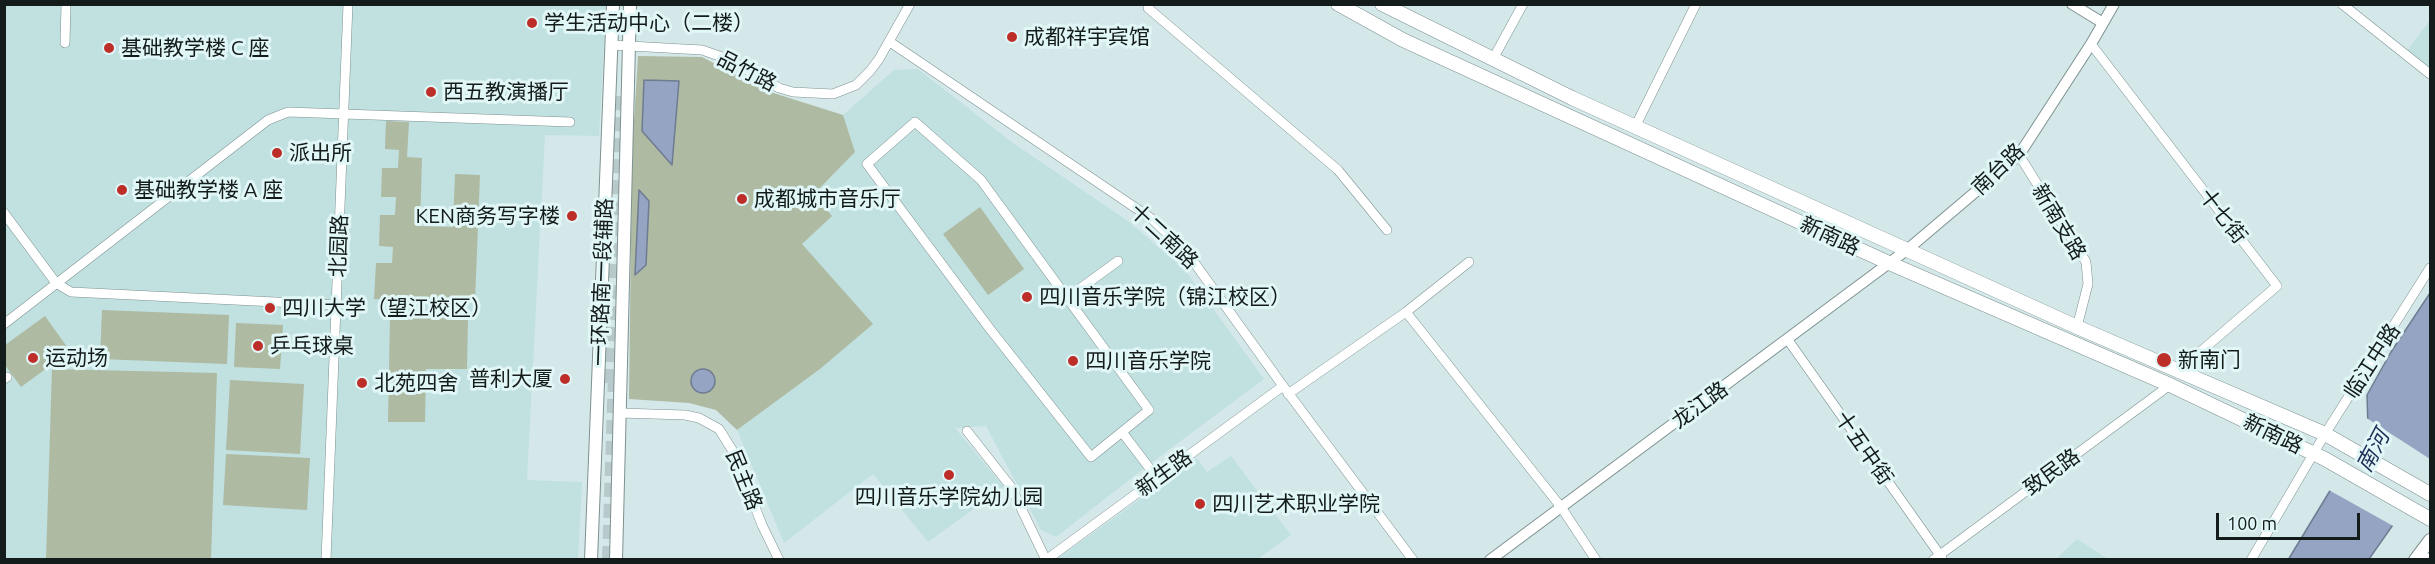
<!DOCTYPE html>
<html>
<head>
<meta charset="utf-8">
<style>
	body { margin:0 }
	#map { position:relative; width:2435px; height:564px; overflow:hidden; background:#d4e8e9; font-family:Ubuntu,sans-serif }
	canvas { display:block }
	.frame { position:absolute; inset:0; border:6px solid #141b1b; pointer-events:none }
	.scale { position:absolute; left:2216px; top:513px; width:144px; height:27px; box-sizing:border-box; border:3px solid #141b1b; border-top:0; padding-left:8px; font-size:18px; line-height:21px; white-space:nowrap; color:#141b1b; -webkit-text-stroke:4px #e1f6f6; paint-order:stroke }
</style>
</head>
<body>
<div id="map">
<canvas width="2435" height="564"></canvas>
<div class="frame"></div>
<div class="scale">100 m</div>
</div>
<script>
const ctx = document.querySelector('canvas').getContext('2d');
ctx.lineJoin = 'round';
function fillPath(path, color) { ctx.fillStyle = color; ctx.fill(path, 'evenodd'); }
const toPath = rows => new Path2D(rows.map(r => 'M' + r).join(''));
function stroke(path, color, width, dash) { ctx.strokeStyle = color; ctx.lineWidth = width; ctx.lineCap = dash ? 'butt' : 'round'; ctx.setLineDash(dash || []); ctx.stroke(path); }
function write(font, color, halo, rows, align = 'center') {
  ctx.font = font + ' Ubuntu,"Noto Sans SC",sans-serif'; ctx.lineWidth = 6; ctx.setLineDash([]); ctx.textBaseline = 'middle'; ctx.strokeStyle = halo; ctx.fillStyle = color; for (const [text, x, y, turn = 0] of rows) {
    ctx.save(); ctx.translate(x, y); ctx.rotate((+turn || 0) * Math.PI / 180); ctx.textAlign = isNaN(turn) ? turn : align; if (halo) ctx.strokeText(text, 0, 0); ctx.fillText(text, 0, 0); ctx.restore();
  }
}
fillPath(toPath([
	[4,5,606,5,599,136,545,135,527,480,582,482,578,559,5,559],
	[2430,20,2430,69,2407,51],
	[918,69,1013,143,1128,221,1185,270,1264,379,1147,466,1056,537,1041,530,986,426,955,428,1004,487,928,542,873,474,784,543,737,430,820,369,801,244,813,195,855,152,843,115,894,70],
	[1231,456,1291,535,1258,559,1057,559,1197,458,1207,472],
	[2077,539,2108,559,2056,559]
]), '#c1e0e0');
fillPath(toPath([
	[638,56,702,57,767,91,843,115,855,152,813,195,832,216,802,244,873,324,820,369,737,430,716,410,689,403,629,399,632,153],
	[386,121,409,122,407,157,422,158,420,226,453,227,455,174,480,175,475,302,374,299,376,263,392,263,393,247,379,246,380,215,395,215,396,197,381,197,382,168,398,168,399,150,385,149],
	[980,207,1024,269,988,295,943,234],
	[102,310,229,315,227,364,100,359],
	[45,316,70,351,21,387,5,365,5,345],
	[390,316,468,317,467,369,426,369,425,422,388,422],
	[236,323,283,325,280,369,234,367],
	[52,369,217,373,211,559,46,559],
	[230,380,304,384,300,454,226,450],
	[226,454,310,458,307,510,223,505]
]), '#aebaa2');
const water = toPath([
	[644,80,679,81,672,165,642,131,644,80],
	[639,190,649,201,646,265,635,275,639,190],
	[2430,293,2430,472,2369,559,2288,560,2368,428,2367,395,2391,352,2430,293],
	'691 381a12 12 0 1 1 24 0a12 12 0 1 1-24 0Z'
]);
fillPath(water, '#95a4c3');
stroke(water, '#6e7b91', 1.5);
fillPath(toPath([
	[2365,417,2430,459,2430,477,2395,527,2327,489,2365,427]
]), '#d4e8e9');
stroke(toPath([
	[607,383,615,94],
	[609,560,615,373]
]), '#b7c9ca', 14, [14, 7]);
const minor = toPath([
	[2342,4,2430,74],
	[1148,8,1338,170,1387,230],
	[890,42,1152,219,1188,254,1283,386,1413,560],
	[65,43,66,4],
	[2091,44,2277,286,2179,370],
	[611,45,702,50,728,59,779,88,793,92,833,94,856,85,870,71,879,59,910,4],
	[1493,59,1523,4],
	[915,122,981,180,1149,410,1091,457,990,329,867,164,915,122],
	[1636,125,1696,4],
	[2019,155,2086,262,2088,284,2077,327],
	[4,213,56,283,71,292,337,305],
	[1067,298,1118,261],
	[1406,312,1561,507,1596,560],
	[4,324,268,120,288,112,570,122],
	[1788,340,1942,558],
	[4,379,7,377],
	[1288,394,1406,312,1469,262],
	[620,413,685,415,699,418,719,429,734,453,762,525,779,560],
	[967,431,1011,487,1046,560],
	[1122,432,1157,478],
	[326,560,348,4],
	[1046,560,1283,386],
	[1933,560,2170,385],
	[2251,560,2325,434,2430,268]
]);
const tertiary = toPath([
	[2072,4,2103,23],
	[1490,560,1908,249,2019,155,2091,44,2114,4]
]);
const secondary = toPath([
	[591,560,613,4],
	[616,560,630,4],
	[2415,560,2430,540],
	[2430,560,2430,559]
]);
const primary = toPath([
	[1338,4,1403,40,1889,263,2170,385,2325,459,2430,519],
	[1382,4,1572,98,2077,327,2325,434,2430,494]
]);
stroke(minor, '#7e9191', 10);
stroke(tertiary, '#7e9191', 12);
stroke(secondary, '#7e9191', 14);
stroke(primary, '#7e9191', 15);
stroke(minor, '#fff', 9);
stroke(tertiary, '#fff', 10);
stroke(secondary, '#fff', 12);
stroke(primary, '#fff', 14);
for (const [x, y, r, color] of [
	[532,23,6,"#bd2e29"],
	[1012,37,6,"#bd2e29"],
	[109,48,6,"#bd2e29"],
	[431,92,6,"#bd2e29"],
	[277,153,6,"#bd2e29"],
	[122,190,6,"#bd2e29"],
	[742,199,6,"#bd2e29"],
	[572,216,6,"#bd2e29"],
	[1027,297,6,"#bd2e29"],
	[270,308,6,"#bd2e29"],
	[258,346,6,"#bd2e29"],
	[33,358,6,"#bd2e29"],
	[2164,360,8,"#bd2e29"],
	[1073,361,6,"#bd2e29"],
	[565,379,6,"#bd2e29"],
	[362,383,6,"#bd2e29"],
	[949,475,6,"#bd2e29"],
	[1200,504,6,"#bd2e29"]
]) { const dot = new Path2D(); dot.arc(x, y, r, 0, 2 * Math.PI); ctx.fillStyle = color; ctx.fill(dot); stroke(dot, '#e1f6f6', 2); }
write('21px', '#141b1b', '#e1f6f6', [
	["学生活动中心（二楼）",544,23],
	["成都祥宇宾馆",1024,37],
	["基础教学楼 C 座",121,48],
	["西五教演播厅",443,92],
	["派出所",289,153],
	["基础教学楼 A 座",134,190],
	["成都城市音乐厅",754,199],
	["KEN商务写字楼",560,216,"right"],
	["四川音乐学院（锦江校区）",1039,297],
	["四川大学（望江校区）",282,308],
	["乒乓球桌",270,346],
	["运动场",45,358],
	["新南门",2178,360],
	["四川音乐学院",1085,361],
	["普利大厦",553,379,"right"],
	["北苑四舍",374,383],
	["四川音乐学院幼儿园",949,497,"center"],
	["四川艺术职业学院",1212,504]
], 'left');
write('21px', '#141b1b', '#e1f6f6', [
	["品竹路",747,71,27],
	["南台路",1998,169,-44],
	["十七街",2223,216,52],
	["新南支路",2059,222,59],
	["十二南路",1164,236,43],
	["新南路",1830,236,25],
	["北园路",339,246,-88],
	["一环路南一段辅路",602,282,-88],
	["临江中路",2372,361,-57],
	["龙江路",1700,405,-36],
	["新南路",2273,434,26],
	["十五中街",1864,448,55],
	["致民路",2052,472,-36],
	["新生路",1164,473,-36],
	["民主路",744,480,68]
]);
write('italic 22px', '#1c2d56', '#e1f6f6', [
	["南河",2373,451,-62]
]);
</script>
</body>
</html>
